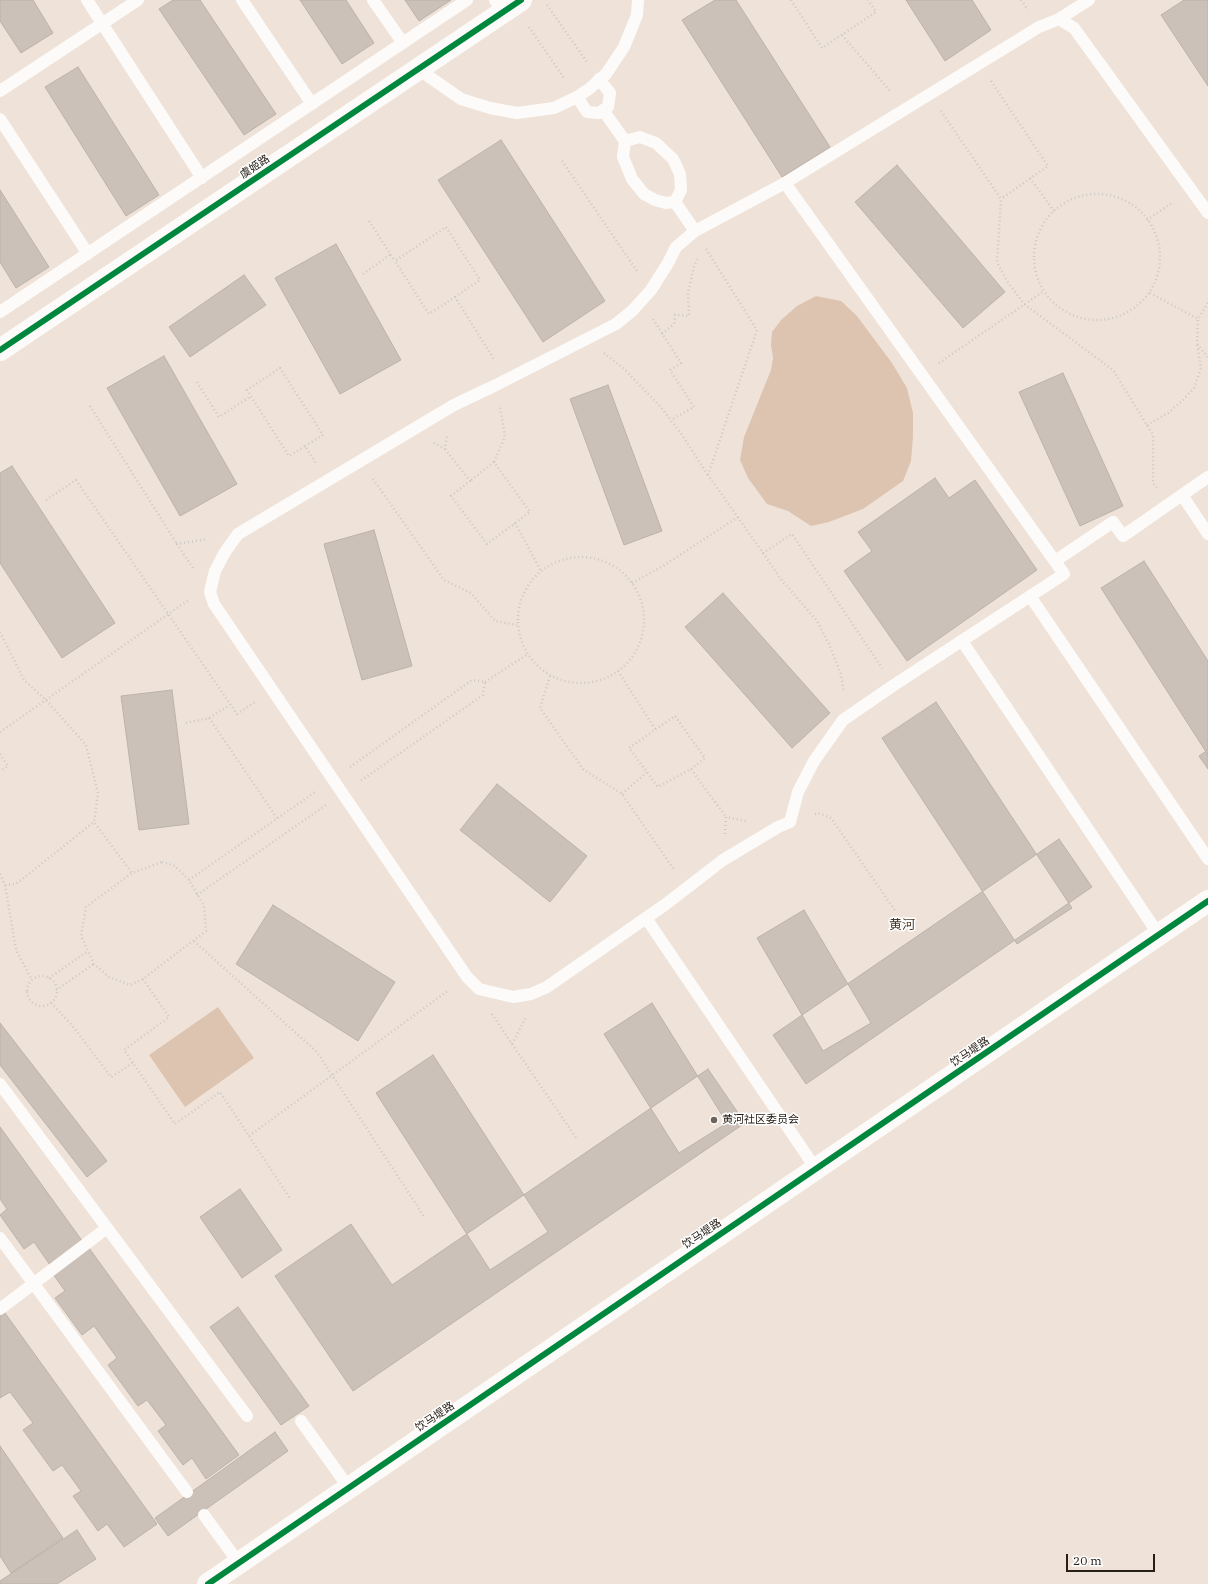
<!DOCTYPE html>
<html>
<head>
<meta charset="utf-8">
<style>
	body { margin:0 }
	#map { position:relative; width:1208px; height:1584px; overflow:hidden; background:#efe3d9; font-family:"IBM Plex Serif",serif }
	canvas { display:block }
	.scale { position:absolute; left:1066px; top:1554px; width:89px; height:18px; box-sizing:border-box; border:2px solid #272019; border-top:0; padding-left:5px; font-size:12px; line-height:14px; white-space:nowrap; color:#272019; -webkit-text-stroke:3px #fff; paint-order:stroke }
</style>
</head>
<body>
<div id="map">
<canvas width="1208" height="1584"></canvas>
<div class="scale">20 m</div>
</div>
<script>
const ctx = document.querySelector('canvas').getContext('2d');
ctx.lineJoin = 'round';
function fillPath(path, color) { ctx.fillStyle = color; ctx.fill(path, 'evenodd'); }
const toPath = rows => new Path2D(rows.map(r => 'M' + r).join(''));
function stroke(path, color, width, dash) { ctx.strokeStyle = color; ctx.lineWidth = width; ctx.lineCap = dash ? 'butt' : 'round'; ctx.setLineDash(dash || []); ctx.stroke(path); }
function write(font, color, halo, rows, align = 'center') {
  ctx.font = font + ' "IBM Plex Serif","Noto Sans SC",serif'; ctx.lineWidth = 3; ctx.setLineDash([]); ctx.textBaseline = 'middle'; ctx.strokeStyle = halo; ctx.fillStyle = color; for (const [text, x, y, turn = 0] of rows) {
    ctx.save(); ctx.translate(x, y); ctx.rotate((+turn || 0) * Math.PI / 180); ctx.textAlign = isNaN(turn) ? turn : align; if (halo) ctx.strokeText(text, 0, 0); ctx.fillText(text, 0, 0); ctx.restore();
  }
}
fillPath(toPath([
	[816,296,841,301,857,316,892,363,907,388,913,413,913,437,911,461,903,481,863,509,829,522,811,526,788,511,767,504,748,478,740,460,744,437,771,370,773,358,771,345,772,332,781,320,797,306],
	[218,1007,254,1058,185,1107,149,1055]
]), '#ddc4b0');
const building = toPath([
	[0,0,33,0,53,33,21,53,0,21,0,0],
	[173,0,200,0,276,114,244,135,159,9,173,0],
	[300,0,346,0,374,43,342,64,300,0],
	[405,0,451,0,419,21,405,0],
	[715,0,736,0,830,147,782,177,682,20,715,0],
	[906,0,972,0,991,30,945,61,906,0],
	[1184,0,1208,0,1208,86,1161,15,1184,0],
	[78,67,159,195,126,216,45,87,78,67],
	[501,140,605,301,543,342,438,180,501,140],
	[897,165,1005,292,963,328,855,202,897,165],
	[0,190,49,267,16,288,0,262,0,190],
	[336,244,401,360,340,394,275,278,336,244],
	[244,275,266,305,190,357,169,327,244,275],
	[164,356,237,484,180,516,107,388,164,356],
	[1063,373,1123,506,1080,526,1019,392,1063,373],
	[608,385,662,531,624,545,570,399,608,385],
	[12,466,115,623,62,658,0,563,0,473,12,466],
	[935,478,949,498,975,480,1037,570,907,661,844,571,872,551,858,532,935,478],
	[374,530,412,666,362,680,324,544,374,530],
	[1144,561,1208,661,1208,755,1101,588,1144,561],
	[723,593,830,713,792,748,685,627,723,593],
	[172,690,189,824,139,830,121,696,172,690],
	[936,702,1072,908,1017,944,882,738,936,702],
	[1208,750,1208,769,1199,756,1208,750],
	[497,784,587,856,550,902,460,830,497,784],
	[1059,839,1092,887,806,1084,773,1035,1059,839],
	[273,905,395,982,358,1041,236,964,273,905],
	[804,910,871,1023,823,1051,757,938,804,910],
	[652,1003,727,1123,679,1153,604,1034,652,1003],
	[0,1023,107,1161,87,1177,0,1065,0,1023],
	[433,1055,548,1232,490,1270,376,1093,433,1055],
	[708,1069,745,1123,353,1391,275,1276,351,1224,392,1285,708,1069],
	[0,1127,83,1242,50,1265,34,1242,24,1249,0,1215,7,1209,0,1199,0,1127],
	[240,1189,282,1250,242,1278,200,1217,240,1189],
	[89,1248,239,1455,206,1479,192,1458,183,1465,158,1431,166,1425,147,1400,138,1406,108,1365,117,1358,94,1326,82,1335,55,1298,65,1291,53,1274,89,1248],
	[238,1307,309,1406,281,1425,210,1327,238,1307],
	[5,1313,157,1524,124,1547,107,1524,98,1531,73,1496,81,1491,62,1465,53,1471,23,1430,33,1423,10,1392,0,1398,0,1316,5,1313],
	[275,1432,288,1451,168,1536,155,1518,275,1432],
	[0,1446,63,1538,11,1573,0,1556,0,1446],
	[77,1530,96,1559,57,1584,0,1584,0,1581,77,1530]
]);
fillPath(building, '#cbc1b9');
stroke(building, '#bbb2aa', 1);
stroke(toPath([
	[791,0,822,48,876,12,868,0],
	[1021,0,1028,10],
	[547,5,587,62],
	[529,27,564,78],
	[842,35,891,92],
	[991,81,1048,166,1001,199],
	[941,111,1001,199,997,262,1007,281,1024,304,1113,370,1153,435,1153,483,1157,488],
	[562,161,637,271],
	[1030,178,1054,211],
	'1034 257a63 63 0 1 1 126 0a63 63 0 1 1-126 0Z',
	[1147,220,1173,202],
	[369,221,395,261],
	[706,249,757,330,708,475,763,553,792,534,882,668],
	[363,274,391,254],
	[1150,293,1198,319],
	[455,297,480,280,446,227,395,261,429,314,455,297,495,361],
	[1208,303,1198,319,1197,344,1208,357],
	[653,319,681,363,670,370,694,407,671,420],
	[662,334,674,324,675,315,689,316,688,293,694,266,699,257],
	[604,353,624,369,659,405,680,432,708,475],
	[939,363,1044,291],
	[197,382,219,417,251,396],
	[90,406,177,544],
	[1147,425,1168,413,1183,400,1194,388,1201,368,1197,344],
	[434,443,445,449,447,435],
	[305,446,323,435,280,368,247,390,289,456,305,446,316,463],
	[445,449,470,481,451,496,487,544,530,512,494,462,470,481],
	[494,462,505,437,500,407],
	[373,479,444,580,471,593,495,621,517,625],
	[46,500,76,480,237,714,255,702],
	[515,523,541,571],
	[763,553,780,578,817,621,829,644,841,674,844,692],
	'518 620a63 63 0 1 1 126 0a63 63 0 1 1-126 0Z',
	[193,568,177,544,207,539],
	[632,583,663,566,738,517],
	[0,632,24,680,46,700,86,745,98,793,94,822,132,873],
	[618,671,655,729],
	[550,676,540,708,583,769,622,794,675,871],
	[485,682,528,654],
	[209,718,277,818],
	[186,723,209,718,230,705],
	[0,732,190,599],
	[0,754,8,766,0,771],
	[350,767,472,680,485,682,483,695,359,782],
	[691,769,705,758,675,716,629,748,658,787,691,769,726,817],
	[622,794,647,772],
	[815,814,818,813,831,818,896,912],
	[725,834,726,817,746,821],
	[162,862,175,866,189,880,204,906,206,931,143,979,130,985,109,977,94,964,81,936,86,907,132,873,162,862],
	[0,874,5,885,16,884,94,822],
	[189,880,315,792],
	[5,885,16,950,32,980],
	[197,895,326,805],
	[194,941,317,1052,425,1218],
	'27 991a15 15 0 1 1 30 0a15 15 0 1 1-30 0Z',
	[49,978,88,951],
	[143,979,169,1017,124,1050,175,1124,220,1092,291,1200],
	[56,990,94,964],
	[51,1003,71,1024,111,1077,133,1063],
	[492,1014,512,1044,526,1017],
	[512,1044,577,1139],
	[249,1136,449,990]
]), '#ccc8c5', 2.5, [1, 3]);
stroke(toPath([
	[87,0,202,178],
	[242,0,312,104],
	[373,0,403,43],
	[495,0,503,12],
	[1059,19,1089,0],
	[418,69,461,99,490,108,517,113,554,108,577,97,589,89,606,74,624,47,637,15,638,0],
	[0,91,138,0],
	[577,97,587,112,599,113,608,107,610,93,599,79],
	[603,110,625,141,623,157,632,179,644,194,655,200,666,203,675,202,681,190,680,174,673,159,656,143,640,137,625,141],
	[0,119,88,254],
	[785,183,1064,574,894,685,843,720,814,761,798,792,790,822,778,827,723,860,666,904,547,987,531,994,513,997,479,989,467,977,214,604,210,592,215,571,225,552,238,534,454,405,496,385,616,324,632,311,651,290,668,263,676,247,695,231,785,183,1039,27,1059,19,1074,28,1208,213],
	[675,202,695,231],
	[0,312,467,0],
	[1182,495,1208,534],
	[1055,561,1113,522,1123,536,1208,477],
	[1030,596,1208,859],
	[962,641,1159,935],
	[646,918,816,1169],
	[0,1084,247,1416],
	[0,1238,187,1492],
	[0,1309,107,1228],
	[301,1421,349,1488],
	[204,1515,239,1563]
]), '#fdfbf9', 12);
stroke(toPath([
	[0,350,521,0],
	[208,1584,1208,901]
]), '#fdfbf9', 22);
stroke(toPath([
	[0,350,521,0],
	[208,1584,1208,901]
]), '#00873e', 6);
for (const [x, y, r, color] of [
	[714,1120,4,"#6d645c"]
]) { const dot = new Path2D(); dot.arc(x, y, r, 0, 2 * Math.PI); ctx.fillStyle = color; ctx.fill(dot); stroke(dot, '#fff', 1.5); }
write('11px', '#272019', '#fff', [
	["虞姬路",255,167,-34],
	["饮马堤路",970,1052,-34],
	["饮马堤路",702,1234,-34],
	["饮马堤路",435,1417,-34]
]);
write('11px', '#272019', '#fff', [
	["黄河社区委员会",722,1120]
], 'left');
write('13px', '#483728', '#fff', [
	["黄河",902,925]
]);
</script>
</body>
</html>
